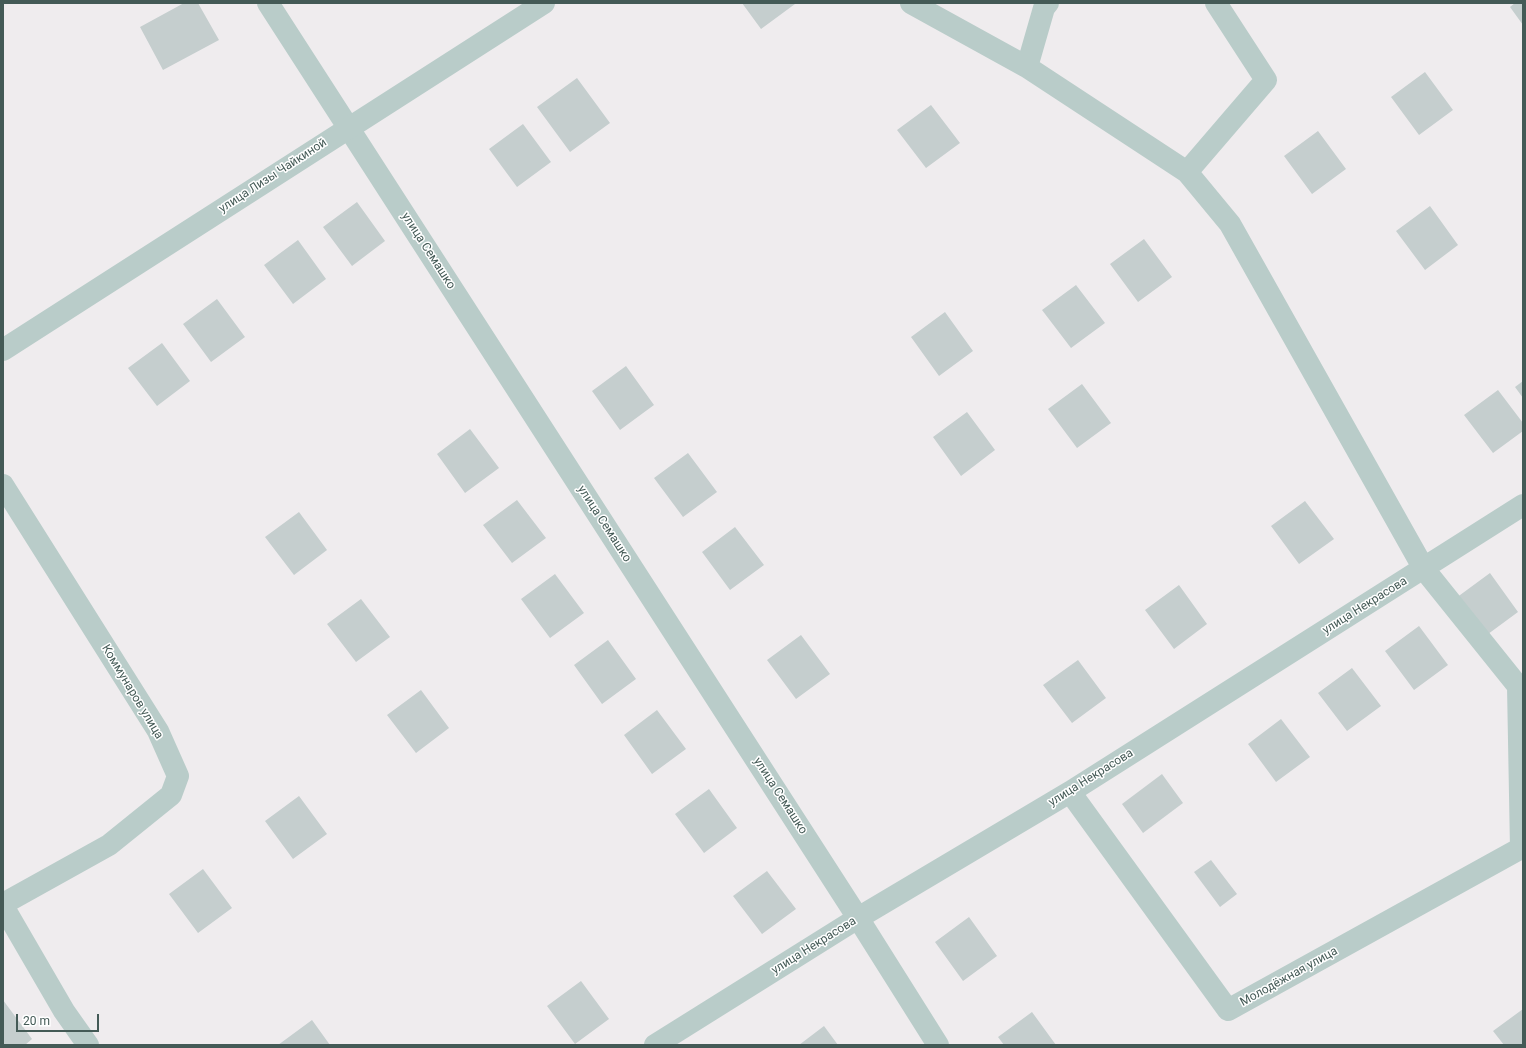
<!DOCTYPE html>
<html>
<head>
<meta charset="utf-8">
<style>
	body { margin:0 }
	#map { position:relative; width:1526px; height:1048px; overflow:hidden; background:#efecee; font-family:Roboto,sans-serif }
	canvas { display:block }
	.frame { position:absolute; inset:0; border:4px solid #445a56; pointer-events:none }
	.scale { position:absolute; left:16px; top:1014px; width:83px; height:18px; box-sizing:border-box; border:2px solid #445a56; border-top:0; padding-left:5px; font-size:12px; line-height:14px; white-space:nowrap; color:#445a56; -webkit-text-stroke:3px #fff; paint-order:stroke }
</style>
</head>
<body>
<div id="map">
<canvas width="1526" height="1048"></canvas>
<div class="frame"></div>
<div class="scale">20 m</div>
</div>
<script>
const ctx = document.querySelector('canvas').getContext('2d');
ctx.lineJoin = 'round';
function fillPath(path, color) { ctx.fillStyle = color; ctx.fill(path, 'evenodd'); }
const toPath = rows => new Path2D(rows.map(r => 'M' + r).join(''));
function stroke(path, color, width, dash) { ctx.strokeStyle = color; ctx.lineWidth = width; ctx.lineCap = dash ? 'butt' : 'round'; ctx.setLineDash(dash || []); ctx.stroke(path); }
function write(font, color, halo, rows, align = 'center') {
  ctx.font = font + ' Roboto,sans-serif'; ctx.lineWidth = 3; ctx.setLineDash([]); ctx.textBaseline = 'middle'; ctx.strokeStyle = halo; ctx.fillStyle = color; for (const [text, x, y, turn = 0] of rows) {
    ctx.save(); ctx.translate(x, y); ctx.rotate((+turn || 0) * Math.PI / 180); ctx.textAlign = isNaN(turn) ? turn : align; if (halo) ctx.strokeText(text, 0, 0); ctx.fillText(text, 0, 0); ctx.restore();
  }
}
fillPath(toPath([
	[184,3,198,3,219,40,163,70,140,27],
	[742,3,794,3,795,4,761,29],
	[1515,3,1523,3,1523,25,1510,7],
	[1425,72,1453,110,1419,135,1391,97],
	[577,78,610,123,570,152,537,107],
	[931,105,960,143,926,168,897,130],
	[523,124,551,162,517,187,489,149],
	[1318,131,1346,169,1312,194,1284,156],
	[357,202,385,241,352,266,323,227],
	[1430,206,1458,245,1425,270,1396,231],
	[1144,239,1172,277,1138,302,1110,264],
	[298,240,326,279,293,304,264,265],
	[1076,285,1105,323,1071,348,1042,310],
	[217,299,245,337,211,362,183,324],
	[945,312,973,351,939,376,911,337],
	[162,343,190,381,157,406,128,368],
	[626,366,654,405,620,430,592,391],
	[1523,381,1523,398,1515,387],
	[1082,384,1111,423,1077,448,1048,409],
	[1498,390,1523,423,1523,431,1493,453,1464,415],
	[967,412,995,450,961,476,933,437],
	[470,429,499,468,465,493,437,454],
	[688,453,717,492,683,517,654,478],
	[517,500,546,538,512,563,483,525],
	[1305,501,1334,539,1299,564,1271,526],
	[299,512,327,550,294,575,265,537],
	[735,527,764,565,730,590,702,552],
	[1490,573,1518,612,1484,637,1456,598],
	[555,574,584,613,550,638,521,599],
	[1179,585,1207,624,1174,649,1145,610],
	[361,599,390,637,356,662,327,624],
	[1419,626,1448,665,1414,690,1385,651],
	[801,635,830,674,796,699,767,660],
	[608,640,636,679,602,704,574,665],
	[1078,660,1106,698,1072,723,1043,685],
	[1352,668,1381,706,1347,731,1318,693],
	[421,690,449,728,416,753,387,715],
	[657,710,686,749,652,774,624,735],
	[1281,719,1310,757,1276,782,1248,744],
	[1162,774,1183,803,1143,833,1122,804],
	[709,789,737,828,704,853,675,814],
	[299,796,327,834,293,859,265,821],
	[1211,860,1237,894,1220,907,1194,872],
	[203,869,232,908,198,933,169,894],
	[767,871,796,909,762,934,733,896],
	[969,917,997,956,963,981,935,942],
	[581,981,609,1019,575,1044,547,1006],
	[3,1000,32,1039,25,1045,3,1045],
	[1523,1009,1523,1045,1504,1045,1493,1031],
	[1032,1012,1056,1045,1004,1045,998,1037],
	[312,1020,330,1045,278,1045],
	[824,1026,838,1045,799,1045]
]), '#c5cece');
stroke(toPath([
	[268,3,858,918,938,1045],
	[911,3,1027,67,1187,172,1230,224,1424,569,1518,686,1523,688],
	[1027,67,1044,8,1048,3],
	[1187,172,1266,80,1216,3],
	[3,485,158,731,178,776,171,795,109,845,3,904],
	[1518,686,1521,849],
	[1070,792,1228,1010,1523,847],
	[3,906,64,1011,88,1045],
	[655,1045,858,918,1070,792,1523,505]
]), '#b9ccc9', 22);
stroke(toPath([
	[3,350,544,3]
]), '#b9ccc9', 22);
write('12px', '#445a56', '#fff', [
	["улица Лизы Чайкиной",273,176,-33],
	["улица Семашко",428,251,57],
	["улица Семашко",604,524,57],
	["улица Некрасова",1365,606,-32],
	["Коммунаров улица",132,692,59],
	["улица Некрасова",1091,778,-32],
	["улица Семашко",780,796,57],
	["улица Некрасова",814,946,-32],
	["Молодёжная улица",1289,977,-29]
]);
</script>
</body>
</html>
